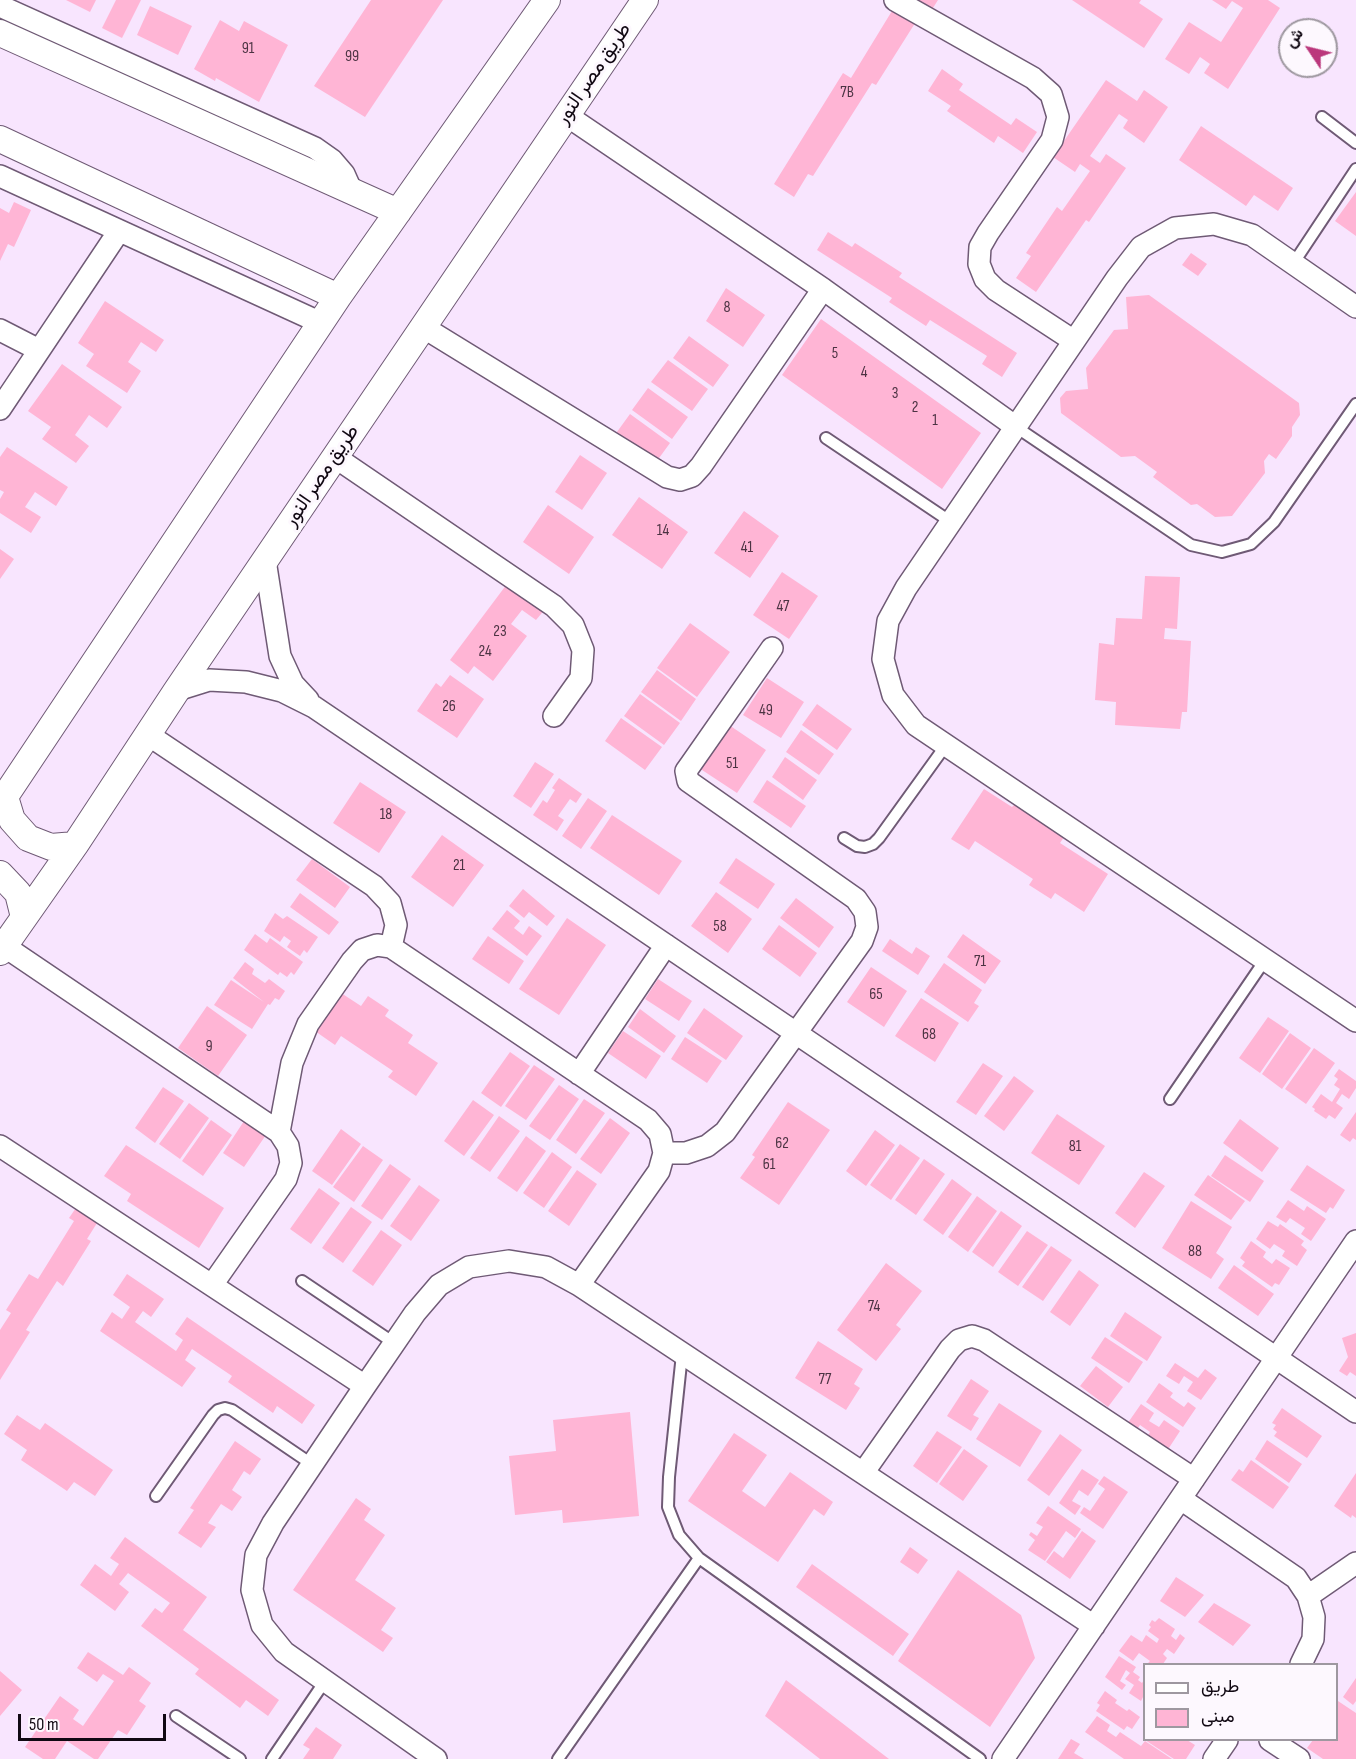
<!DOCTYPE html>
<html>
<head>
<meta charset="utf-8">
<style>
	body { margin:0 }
	#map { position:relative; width:1356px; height:1759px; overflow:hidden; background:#f8e5fe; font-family:"Sofia Sans Condensed",Vazirmatn,sans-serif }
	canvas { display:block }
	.legend { position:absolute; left:1143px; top:1663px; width:195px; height:78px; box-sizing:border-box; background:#fdf8fe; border:2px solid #9e98a0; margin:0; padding:8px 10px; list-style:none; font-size:18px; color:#100812 }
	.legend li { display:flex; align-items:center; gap:12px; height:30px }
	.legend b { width:30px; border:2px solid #9e98a0 }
	.north { position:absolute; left:1278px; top:18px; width:60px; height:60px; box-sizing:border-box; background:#fdf8fe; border:2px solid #9e98a0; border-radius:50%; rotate:305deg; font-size:16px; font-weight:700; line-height:24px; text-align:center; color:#100812 }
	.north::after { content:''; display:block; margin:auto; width:21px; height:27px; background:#bb377c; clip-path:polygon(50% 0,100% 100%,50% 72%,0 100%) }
	.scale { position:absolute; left:18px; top:1714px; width:148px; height:27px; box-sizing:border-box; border:3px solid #100812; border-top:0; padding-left:8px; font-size:18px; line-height:21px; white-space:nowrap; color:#100812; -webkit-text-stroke:4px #fdf8fe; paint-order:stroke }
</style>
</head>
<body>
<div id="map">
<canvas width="1356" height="1759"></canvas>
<ul class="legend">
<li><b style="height:8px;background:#fff"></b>طريق</li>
<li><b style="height:16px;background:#ffb5d5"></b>مبنى</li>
</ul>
<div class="north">ش</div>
<div class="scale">50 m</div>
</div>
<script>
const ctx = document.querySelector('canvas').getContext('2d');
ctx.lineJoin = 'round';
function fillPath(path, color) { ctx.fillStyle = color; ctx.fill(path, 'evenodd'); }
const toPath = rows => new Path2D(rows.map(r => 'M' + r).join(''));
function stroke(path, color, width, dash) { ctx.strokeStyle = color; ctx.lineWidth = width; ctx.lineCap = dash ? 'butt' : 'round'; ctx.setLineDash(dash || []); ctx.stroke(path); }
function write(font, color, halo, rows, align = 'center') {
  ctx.font = font + ' "Sofia Sans Condensed",Vazirmatn,sans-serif'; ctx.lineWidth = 6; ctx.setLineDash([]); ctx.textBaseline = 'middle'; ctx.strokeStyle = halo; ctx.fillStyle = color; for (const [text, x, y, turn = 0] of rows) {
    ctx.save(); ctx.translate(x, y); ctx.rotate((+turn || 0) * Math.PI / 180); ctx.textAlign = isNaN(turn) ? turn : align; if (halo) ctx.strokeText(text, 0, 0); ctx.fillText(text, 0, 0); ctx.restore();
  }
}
fillPath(toPath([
	[66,0,96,0,90,12],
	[116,0,141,0,122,38,102,28],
	[371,0,443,0,365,117,314,86],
	[915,0,938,0,931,11],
	[1072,0,1141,0,1139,3,1163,19,1144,48],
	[1212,0,1268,0,1280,8,1228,89,1204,73,1210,64,1200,57,1189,74,1165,59,1189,22,1221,42,1243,8,1232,1,1226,9],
	[150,6,192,26,178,55,137,35],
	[895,6,917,20,876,85,872,83,813,176,808,174,794,197,774,184,843,73,851,78],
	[220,20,239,31,244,21,288,45,259,102,216,78,215,81,194,69],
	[942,69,963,84,959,90,1011,125,1016,118,1037,132,1023,153,998,136,994,143,947,111,951,106,928,91],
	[1106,80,1137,101,1144,90,1168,107,1144,143,1123,128,1128,120,1119,114,1090,156,1100,163,1106,154,1126,168,1089,222,1086,220,1036,292,1016,278,1031,256,1026,253,1057,207,1062,211,1090,171,1080,164,1075,172,1053,157],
	[1201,126,1293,188,1278,211,1254,195,1246,206,1179,160],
	[1356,192,1356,236,1335,221],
	[14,202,31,210,14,247,8,244,0,261,0,208,9,213],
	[828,232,852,247,855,243,902,273,899,277,1017,353,1002,377,982,364,987,356,930,320,926,326,889,302,892,298,817,250],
	[1191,253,1207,264,1198,276,1182,265],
	[726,288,765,315,743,347,706,321],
	[1149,295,1299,403,1300,415,1292,427,1292,436,1276,459,1269,454,1264,461,1265,473,1232,516,1215,517,1197,504,1191,505,1153,477,1157,472,1135,456,1121,457,1061,413,1060,398,1066,391,1088,389,1086,368,1114,330,1128,329,1126,297],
	[105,301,164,340,156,352,141,342,128,362,141,371,127,393,86,366,94,354,78,343],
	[821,319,981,433,942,489,782,375],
	[689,336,729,365,713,387,673,358],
	[668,360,708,389,692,411,651,382],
	[62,364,122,407,107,428,89,415,75,435,89,446,76,463,42,439,51,427,28,411],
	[648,388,688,417,672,439,632,410],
	[630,414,670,443,654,465,614,436],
	[7,447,68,487,56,506,35,492,25,507,41,517,31,533,0,513,0,499,4,492,0,490,0,457],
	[580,455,607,473,582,510,555,492],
	[639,497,688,532,662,569,612,535],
	[548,505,594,537,569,574,523,542],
	[744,511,779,536,750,578,714,553],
	[0,549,14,559,0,579],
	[782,572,818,596,789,639,753,615],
	[1145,576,1180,577,1177,629,1165,628,1164,639,1191,641,1187,712,1182,712,1180,729,1115,725,1116,702,1095,700,1099,643,1114,645,1116,618,1142,619],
	[510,580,546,608,536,620,522,610,511,624,527,636,493,681,474,666,468,674,450,660],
	[690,623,730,652,697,697,657,668],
	[657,670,696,699,681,721,641,692],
	[450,675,484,699,457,738,417,711,436,683,441,687],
	[767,678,804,702,781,738,743,715],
	[640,694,680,723,664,745,624,716],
	[817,704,852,729,837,750,802,725],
	[621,718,662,747,645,770,605,741],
	[729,725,766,750,737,793,699,768],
	[801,730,834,754,819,775,786,752],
	[785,757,817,780,803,800,772,777],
	[535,762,554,774,531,808,513,796],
	[559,778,582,794,576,803,570,799,558,816,564,820,557,831,533,815,543,800,547,803,555,790,552,788],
	[767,780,806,806,791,828,753,802],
	[360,782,406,812,379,853,333,823],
	[984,789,1012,807,1014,805,1064,837,1060,843,1108,874,1084,912,1055,893,1051,899,1029,885,1033,879,975,841,969,850,951,839],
	[588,798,607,811,581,849,562,836],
	[612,815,682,861,659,895,590,848],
	[442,835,484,865,453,907,411,877],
	[736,858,775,884,758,909,719,883],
	[312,859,350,887,335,908,296,880],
	[523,889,555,916,547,926,529,912,524,918,509,906],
	[716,892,752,919,728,953,691,926],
	[300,893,339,922,329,935,290,907],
	[796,898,834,927,819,948,780,918],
	[507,910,520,921,514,928,523,935,529,926,542,936,527,956,492,929],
	[275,913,283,919,287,916,318,937,307,953,304,950,300,956,287,947,291,941,284,936,280,942,264,931],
	[567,918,606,945,559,1015,519,989],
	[779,925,817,953,800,977,762,949],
	[255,934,267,943,270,938,303,962,294,975,291,972,287,977,280,972,278,975,244,950],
	[963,934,1001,961,985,984,947,957],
	[488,936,524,961,509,984,472,959],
	[890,939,912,954,916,947,930,956,918,975,882,951],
	[245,962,254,969,252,974,265,983,269,979,285,991,279,1000,275,998,270,1005,268,1004,252,1029,214,1005,231,980,264,1002,233,978],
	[944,963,982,990,974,1003,979,1006,968,1022,924,992],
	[871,967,907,991,884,1027,847,1002],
	[658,979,692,1001,679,1021,645,999],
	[338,991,361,1006,368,996,389,1010,385,1016,413,1035,408,1043,438,1063,416,1096,388,1077,393,1071,341,1036,335,1045,312,1029],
	[921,998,959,1023,935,1062,895,1036],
	[207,1006,247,1035,218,1076,178,1048],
	[704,1008,743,1036,726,1060,687,1033],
	[640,1009,676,1036,664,1053,628,1027],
	[1268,1017,1289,1031,1260,1073,1239,1058],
	[623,1031,661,1056,646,1079,608,1053],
	[1290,1033,1311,1048,1282,1089,1262,1074],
	[685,1037,722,1061,707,1083,671,1059],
	[1314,1048,1335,1063,1306,1104,1285,1089],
	[510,1052,530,1066,501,1107,481,1093],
	[983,1063,1003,1076,976,1115,956,1102],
	[534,1065,555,1079,526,1120,505,1106],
	[1339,1069,1356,1081,1356,1088,1349,1099,1342,1094,1336,1103,1343,1108,1335,1119,1329,1115,1326,1119,1314,1111,1315,1109,1312,1107,1321,1094,1332,1102,1340,1089,1334,1085,1338,1079,1334,1076],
	[1014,1076,1034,1091,1004,1131,984,1116],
	[559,1085,579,1099,550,1140,529,1126],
	[163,1087,184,1101,155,1143,135,1128],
	[584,1099,605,1113,576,1154,556,1140],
	[473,1100,494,1115,464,1156,444,1141],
	[788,1102,830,1130,779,1205,740,1178,755,1157,752,1155],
	[189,1103,209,1118,180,1159,159,1144],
	[1356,1112,1356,1140,1353,1138,1350,1142,1340,1135],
	[1057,1114,1105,1146,1079,1185,1031,1153],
	[499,1116,520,1131,490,1172,470,1158],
	[246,1118,268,1132,244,1167,223,1153],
	[610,1118,630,1133,601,1174,580,1159],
	[1240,1119,1279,1148,1262,1172,1223,1143],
	[211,1120,232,1135,203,1176,182,1161],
	[341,1129,361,1144,332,1185,312,1171],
	[875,1130,895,1145,866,1186,846,1171],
	[526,1136,546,1151,517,1192,497,1178],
	[900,1144,920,1158,891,1200,870,1185],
	[126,1145,224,1208,199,1248,127,1201,131,1194,104,1176],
	[363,1146,383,1160,354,1202,333,1187],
	[552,1152,572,1167,544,1208,523,1193],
	[1225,1155,1264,1181,1250,1202,1211,1176],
	[924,1159,945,1174,916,1215,895,1200],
	[390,1164,411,1179,382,1220,361,1206],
	[1307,1165,1345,1190,1333,1209,1330,1207,1326,1213,1290,1190],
	[577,1170,597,1184,569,1226,548,1211],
	[1144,1172,1165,1186,1135,1228,1115,1213],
	[1208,1175,1245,1201,1231,1220,1194,1195],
	[952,1179,972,1194,943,1235,923,1220],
	[419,1185,440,1200,411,1241,390,1226],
	[319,1188,340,1203,311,1244,290,1229],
	[977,1196,997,1211,968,1252,948,1237],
	[1288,1200,1304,1211,1307,1206,1326,1219,1311,1241,1301,1234,1305,1228,1290,1218,1286,1223,1276,1217],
	[1191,1201,1232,1227,1216,1253,1224,1259,1211,1279,1162,1248],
	[80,1202,102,1215,87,1239,91,1241,63,1286,57,1281,26,1330,30,1332,0,1380,0,1330,11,1313,6,1310,29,1274,38,1279,74,1221,69,1218],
	[351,1207,372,1222,343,1263,322,1248],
	[1001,1211,1022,1226,993,1267,972,1252],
	[1268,1221,1278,1227,1280,1224,1304,1241,1301,1245,1307,1250,1297,1266,1282,1256,1285,1251,1274,1244,1270,1249,1256,1239],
	[381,1230,402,1245,373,1286,352,1271],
	[1027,1231,1048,1245,1018,1286,998,1272],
	[1251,1241,1266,1252,1263,1257,1272,1264,1276,1259,1290,1268,1279,1285,1275,1283,1272,1287,1242,1266,1245,1262,1240,1258],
	[1051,1246,1072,1260,1043,1301,1022,1287],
	[886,1263,922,1291,896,1325,901,1329,876,1361,837,1330],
	[1234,1265,1274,1294,1258,1316,1218,1288],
	[1079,1270,1099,1285,1070,1326,1050,1312],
	[127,1274,164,1299,151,1317,143,1311,135,1322,176,1351,183,1340,175,1334,187,1317,315,1405,302,1424,277,1406,273,1413,228,1382,232,1376,192,1349,185,1360,196,1368,182,1387,100,1331,112,1312,122,1319,130,1307,113,1295],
	[1125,1312,1162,1337,1147,1361,1110,1336],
	[1356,1333,1356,1376,1350,1372,1347,1376,1339,1371,1348,1357,1342,1338],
	[1105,1337,1143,1362,1129,1383,1091,1358],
	[818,1341,863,1369,854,1384,860,1388,846,1410,795,1378],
	[1175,1363,1198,1378,1205,1369,1217,1378,1201,1400,1187,1391,1193,1382,1184,1376,1179,1384,1166,1376],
	[1096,1366,1123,1387,1108,1407,1080,1386],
	[971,1379,989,1391,973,1415,979,1418,971,1431,947,1416],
	[1159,1383,1173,1393,1170,1397,1184,1407,1188,1402,1196,1408,1183,1427,1146,1402],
	[999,1403,1042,1431,1020,1467,976,1439],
	[1141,1404,1154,1413,1149,1421,1159,1427,1164,1420,1180,1431,1165,1454,1145,1440,1150,1432,1140,1425,1134,1434,1125,1427],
	[1282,1408,1322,1436,1307,1458,1274,1436,1277,1432,1273,1429,1276,1425,1272,1423],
	[630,1412,639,1516,563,1523,562,1510,515,1515,509,1456,556,1451,553,1420],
	[17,1415,40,1430,45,1423,113,1470,95,1496,74,1482,67,1491,21,1460,27,1450,4,1434],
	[937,1431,962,1447,937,1483,913,1466],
	[734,1433,767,1455,742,1491,765,1507,790,1472,833,1502,824,1516,814,1509,778,1562,688,1501],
	[1060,1434,1082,1450,1049,1496,1027,1480],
	[1267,1440,1302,1464,1289,1483,1255,1459],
	[235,1441,261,1459,250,1475,244,1471,232,1490,242,1497,232,1511,221,1504,208,1523,216,1527,201,1548,178,1533,194,1510,190,1508],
	[964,1449,988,1466,963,1501,939,1484],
	[1251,1460,1289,1487,1273,1509,1231,1480,1239,1469,1243,1472],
	[1082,1469,1099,1480,1088,1496,1079,1490,1072,1501,1081,1506,1075,1515,1059,1503],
	[1356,1473,1356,1518,1352,1515,1351,1518,1334,1506],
	[1104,1476,1128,1492,1103,1529,1080,1513,1084,1507,1090,1511,1105,1489,1098,1484],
	[356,1498,371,1509,364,1520,385,1535,355,1580,396,1608,381,1630,393,1638,383,1652,293,1590],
	[1048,1506,1081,1529,1075,1538,1066,1531,1045,1561,1028,1550,1035,1540,1029,1535,1031,1532,1037,1536,1043,1527,1036,1523],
	[1082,1531,1096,1541,1070,1579,1046,1562,1054,1551,1063,1558],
	[125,1537,207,1597,183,1630,279,1700,268,1716,246,1700,240,1708,195,1674,199,1669,141,1626,155,1608,162,1613,170,1603,128,1573,119,1584,129,1592,115,1611,80,1585,95,1564,111,1576,119,1564,110,1558],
	[910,1547,928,1560,918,1574,900,1562],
	[812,1564,909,1634,893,1656,796,1587],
	[958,1570,1021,1615,1035,1658,990,1727,898,1661],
	[1176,1577,1204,1595,1185,1617,1160,1601],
	[1214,1603,1251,1625,1233,1646,1198,1622],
	[1159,1618,1175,1629,1171,1636,1176,1640,1180,1634,1185,1638,1174,1654,1167,1649,1163,1654,1167,1658,1163,1664,1147,1664,1150,1661,1139,1653,1133,1661,1119,1651,1131,1635,1142,1642,1146,1635,1157,1643,1159,1639,1148,1631,1151,1627,1149,1625,1152,1620,1155,1622],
	[88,1652,123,1675,129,1667,151,1683,139,1701,146,1706,127,1735,118,1730,98,1759,94,1759,67,1741,55,1759,43,1759,25,1747,60,1696,79,1710,73,1719,83,1726,114,1681,103,1674,97,1682,77,1668],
	[1119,1656,1136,1667,1133,1672,1140,1677,1138,1680,1142,1683,1144,1680,1144,1695,1141,1701,1129,1693,1134,1685,1125,1679,1130,1673,1126,1670,1120,1681,1126,1685,1122,1690,1105,1677],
	[0,1671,22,1690,0,1716],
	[1356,1678,1356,1701,1353,1705,1343,1697],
	[786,1680,889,1759,820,1759,765,1716],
	[1105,1691,1117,1700,1115,1703,1127,1711,1129,1709,1140,1717,1132,1729,1127,1726,1124,1730,1096,1711,1100,1705,1097,1703],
	[1338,1701,1356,1713,1356,1759,1323,1759,1307,1748,1313,1740,1336,1740,1336,1704],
	[1097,1716,1110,1725,1107,1731,1116,1737,1120,1732,1141,1746,1145,1741,1172,1759,1124,1759,1085,1732],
	[316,1727,342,1745,333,1759,303,1759,310,1749,303,1745],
	[1071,1739,1080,1744,1074,1753,1084,1759,1058,1759],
	[1145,1740,1187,1740,1195,1745,1186,1759,1174,1759]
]), '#ffb5d5');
const service = toPath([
	[1322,117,1356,143],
	[1293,264,1356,169],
	[1016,427,1191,545,1222,552,1251,544,1274,522,1356,404],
	[826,438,951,522],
	[844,838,857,846,865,847,873,844,879,838,946,745],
	[1170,1099,1265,960],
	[302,1281,394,1343],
	[682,1354,669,1477,668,1507,679,1535,699,1558,980,1759],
	[156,1496,213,1415,218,1410,225,1408,232,1410,313,1465],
	[176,1716,240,1759],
	[272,1759,325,1681],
	[558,1759,699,1558]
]);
const minor = toPath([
	[895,0,1033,78,1051,94,1058,117,1052,140,988,233,980,247,979,264,985,279,996,290,1074,341],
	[0,6,315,148,332,160,344,174,352,192],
	[566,115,823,289,1016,427],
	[0,176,321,323],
	[1356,307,1252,235,1214,224,1175,228,1141,247,1117,278,906,588,888,621,883,659,893,695,916,725,1356,1021],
	[423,327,667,477,680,480,692,476,701,466,823,289],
	[0,330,39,350],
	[0,409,119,231],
	[335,457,554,606,573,625,583,650,581,678,554,716],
	[265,560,280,656,293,684,308,700],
	[177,690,209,680,246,682,282,691,314,707,1356,1412],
	[147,734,374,886,390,903,396,925,391,947],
	[4,946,279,1132,288,1146,291,1163,286,1179,212,1285],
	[579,1074,666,945],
	[279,1132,292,1063,308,1024,352,961,362,950,377,945,391,947,648,1120,660,1134,664,1153,659,1171,579,1285],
	[0,1146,365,1386],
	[664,1153,686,1153,707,1146,725,1132,862,941,867,927,865,912,856,899,688,781,686,771,691,764,772,648],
	[863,1473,950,1349,959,1340,972,1336,984,1340,1194,1479],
	[1181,1499,1296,1578,1308,1596,1314,1617,1313,1639,1301,1664],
	[1308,1596,1356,1563],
	[1270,1740,1299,1759],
	[436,1759,284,1652,262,1625,252,1590,256,1555,273,1523,365,1386,415,1313,439,1285,469,1267,509,1261,546,1267,579,1285,1094,1626],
	[1003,1759,1356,1241],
	[1214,1759,1227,1740]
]);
const tertiary = toPath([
	[0,33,398,212],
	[0,139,338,297],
	[5,797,12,820,28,838,51,847,75,845],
	[0,804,338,297,547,0],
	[0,874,18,893,24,917],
	[0,952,75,845,177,690,645,0]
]);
stroke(service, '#6f5a75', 14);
stroke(minor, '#6f5a75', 24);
stroke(tertiary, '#6f5a75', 28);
stroke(service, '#fff', 10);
stroke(minor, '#fff', 21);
stroke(tertiary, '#fff', 26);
write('16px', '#4c3343', null, [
	["91",248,49],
	["99",352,57],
	["7B",847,93],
	["8",727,308],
	["5",835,354],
	["4",864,373],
	["3",895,394],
	["2",915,408],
	["1",935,421],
	["14",663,531],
	["41",747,548],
	["47",783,607],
	["23",500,632],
	["24",485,652],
	["26",449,707],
	["49",766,711],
	["51",732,764],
	["18",386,815],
	["21",459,866],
	["58",720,927],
	["71",980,962],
	["65",876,995],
	["68",929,1035],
	["9",209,1047],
	["62",782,1144],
	["81",1075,1147],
	["61",769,1165],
	["88",1195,1252],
	["74",874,1307],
	["77",825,1380]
]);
write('20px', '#100812', '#fdf8fe', [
	["طريق مصر النور",594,74,-56],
	["طريق مصر النور",322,476,-56]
]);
</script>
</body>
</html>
